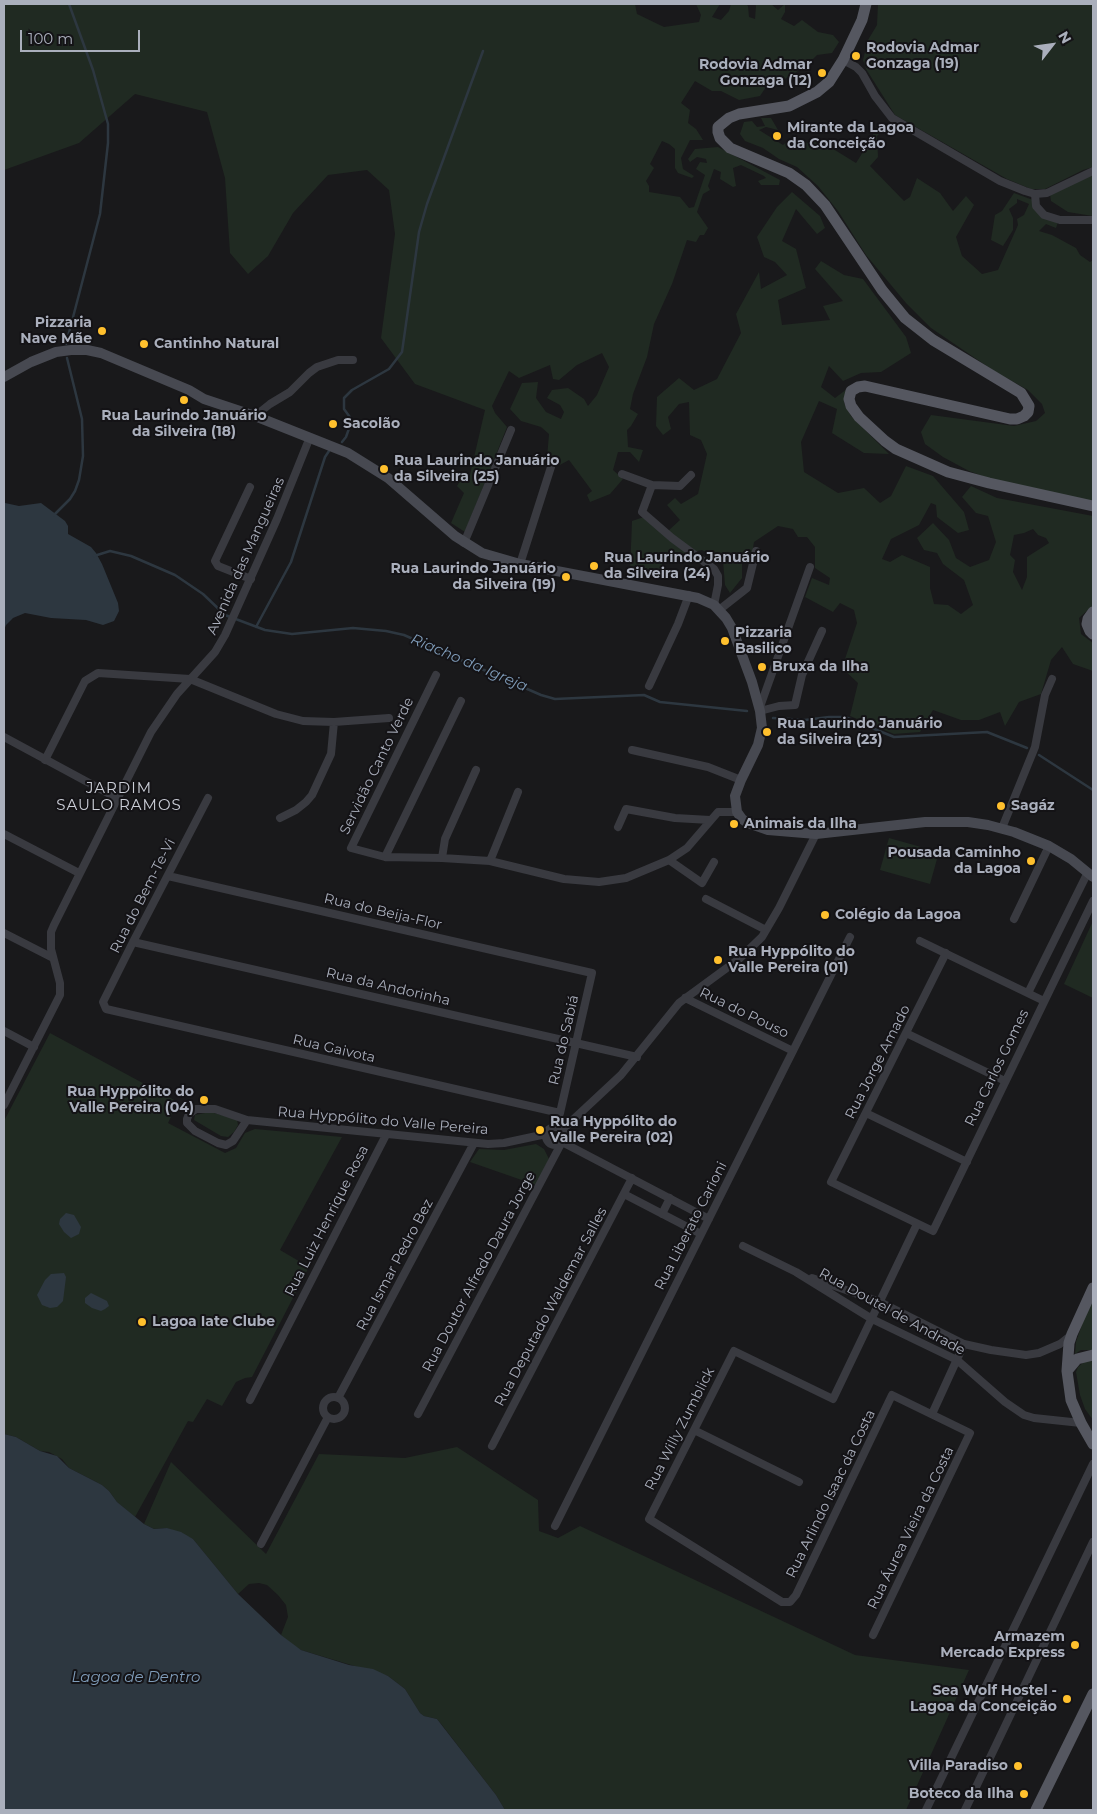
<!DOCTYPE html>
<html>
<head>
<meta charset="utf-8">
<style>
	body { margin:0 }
	#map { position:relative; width:1097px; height:1814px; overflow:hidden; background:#19191b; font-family:Montserrat,sans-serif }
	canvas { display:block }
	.frame { position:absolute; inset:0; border:5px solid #aaafbc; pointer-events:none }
	.north { position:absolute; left:1027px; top:20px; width:50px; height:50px; -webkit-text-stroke:4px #141316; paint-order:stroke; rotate:60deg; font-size:14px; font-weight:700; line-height:20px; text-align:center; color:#aaafbc }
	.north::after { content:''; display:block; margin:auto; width:18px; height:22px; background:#aaafbc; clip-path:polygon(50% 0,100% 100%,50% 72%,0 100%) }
	.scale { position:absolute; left:20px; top:30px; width:120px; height:22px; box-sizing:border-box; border:2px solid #aaafbc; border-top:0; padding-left:6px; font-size:15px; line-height:18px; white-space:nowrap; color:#aaafbc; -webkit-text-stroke:4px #141316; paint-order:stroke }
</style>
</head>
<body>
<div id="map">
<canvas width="1097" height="1814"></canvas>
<div class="frame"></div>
<div class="north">N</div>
<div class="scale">100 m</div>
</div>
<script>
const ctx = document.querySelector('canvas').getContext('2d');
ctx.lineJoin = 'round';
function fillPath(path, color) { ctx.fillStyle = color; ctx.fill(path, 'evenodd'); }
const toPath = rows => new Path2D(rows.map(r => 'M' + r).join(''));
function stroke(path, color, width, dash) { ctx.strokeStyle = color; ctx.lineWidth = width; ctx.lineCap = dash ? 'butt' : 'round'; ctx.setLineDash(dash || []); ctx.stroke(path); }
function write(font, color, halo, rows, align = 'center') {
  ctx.font = font + ' Montserrat,sans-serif'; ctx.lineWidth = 4; ctx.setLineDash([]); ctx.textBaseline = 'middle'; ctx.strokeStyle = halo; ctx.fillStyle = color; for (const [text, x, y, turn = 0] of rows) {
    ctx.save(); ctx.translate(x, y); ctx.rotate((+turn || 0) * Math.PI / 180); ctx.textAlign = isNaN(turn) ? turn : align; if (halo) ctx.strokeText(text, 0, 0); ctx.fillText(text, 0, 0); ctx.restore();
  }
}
fillPath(toPath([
	[4,4,635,4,637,14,664,27,699,22,701,15,696,4,720,4,712,17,721,20,729,11,731,4,746,4,748,6,749,17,755,19,756,6,755,4,771,4,778,10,785,4,785,12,781,19,794,26,802,20,818,32,833,35,839,42,832,53,817,55,806,66,780,82,770,87,766,87,760,96,739,100,721,91,712,91,695,81,681,103,690,110,688,123,696,129,703,140,690,140,681,158,683,169,694,176,692,178,678,173,675,168,675,149,669,144,662,141,650,164,654,168,646,181,649,186,649,192,680,197,689,208,694,207,705,175,696,169,700,162,707,163,706,159,697,157,690,162,688,159,695,149,718,147,780,180,779,185,761,185,758,181,766,178,764,176,741,165,733,168,736,186,733,187,720,179,721,172,714,169,708,186,710,190,703,194,697,212,708,228,704,235,700,235,696,242,687,240,672,284,654,324,647,357,633,394,630,409,638,414,631,426,627,430,628,447,643,450,639,462,630,452,618,452,613,470,623,479,610,494,590,502,587,495,592,491,569,460,558,466,547,458,549,434,541,427,521,421,510,409,522,383,538,382,536,398,546,412,561,419,564,412,560,405,547,398,552,390,568,388,584,399,588,406,597,395,609,367,602,353,577,365,559,380,553,379,550,365,519,378,509,371,492,406,495,413,507,427,465,532,451,523,464,493,457,486,464,475,469,479,485,410,415,384,381,338,395,234,389,190,367,170,328,175,293,213,268,256,248,274,230,253,225,178,207,112,135,94,79,143,4,170],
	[878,4,1093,4,1093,167,1083,170,1045,189,1031,189,1007,179,895,115,866,69,863,60,868,40,877,25],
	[761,118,771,118,778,130,766,127,759,130,783,145,790,139,797,140,808,143,814,150,817,148,811,139,830,147,856,163,873,136,873,130,879,126,882,131,877,136,878,157,870,166,904,201,910,197,917,178,940,193,953,211,966,196,974,205,956,237,962,256,982,274,998,270,1018,225,1017,219,1024,215,1029,204,1017,199,1017,203,1009,209,1013,218,1013,230,1003,246,991,240,995,215,1002,211,1014,193,1033,200,1058,222,1056,228,1046,224,1039,231,1052,235,1076,248,1080,255,1090,262,1093,260,1093,502,999,482,969,471,943,457,925,444,921,432,931,415,1014,426,1036,421,1045,413,1042,404,1028,390,994,371,931,328,906,303,866,255,838,211,818,186,797,167,779,159,763,148,745,141,740,134,744,122,752,121,757,127,765,126],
	[1093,174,1093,216,1068,212,1051,201,1050,194],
	[792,192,820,216,825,228,817,234,796,209,782,241,796,249,806,288,778,300,782,325,830,320,823,306,843,301,815,269,821,261,844,275,863,279,906,337,911,353,881,372,861,373,843,381,829,366,821,387,835,398,847,389,844,403,851,416,889,454,864,453,832,433,837,409,819,401,801,442,804,472,838,493,864,488,880,503,891,496,906,466,933,476,964,512,969,530,958,533,937,517,936,505,931,503,919,525,891,539,882,559,890,562,902,555,930,567,930,588,934,604,948,605,961,614,973,605,964,580,943,564,937,553,924,550,917,538,933,523,949,540,956,558,970,567,989,560,996,542,988,516,976,513,962,497,971,486,997,498,1093,516,1093,607,1090,608,1079,618,1081,634,1093,643,1093,671,1073,664,1062,647,1051,660,1041,694,1019,702,1005,726,1000,712,979,720,961,720,933,710,920,732,894,734,850,716,858,683,842,668,857,623,854,610,840,603,833,612,805,597,812,578,829,585,830,578,815,568,815,547,807,537,798,537,793,529,778,526,754,542,751,561,742,560,742,578,730,593,725,585,723,560,702,550,673,557,662,563,662,579,630,572,632,521,650,515,668,531,680,520,667,505,675,498,681,504,698,494,707,454,701,440,690,435,689,402,679,404,668,417,671,429,663,435,656,426,657,397,679,378,694,390,717,379,741,333,736,314,759,272,761,289,787,275,775,262,764,257,757,237,777,207],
	[1033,529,1038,535,1046,538,1049,543,1027,557,1027,577,1022,590,1013,572,1015,560,1010,555,1014,535,1024,533],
	[889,838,939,852,930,884,880,870],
	[1093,921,1093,998,1064,984],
	[50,1033,178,1102,168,1123,225,1153,236,1148,245,1133,255,1129,342,1137,280,1250,309,1267,252,1377,245,1378,236,1382,222,1406,207,1399,193,1422,188,1421,135,1517,117,1502,109,1491,102,1485,69,1468,62,1459,49,1452,40,1451,16,1437,4,1434,4,1121],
	[205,1113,214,1113,237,1119,238,1125,234,1132,228,1137,221,1136,194,1120,195,1115],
	[536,1144,544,1149,549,1159,536,1185,470,1162,479,1149,504,1150],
	[1093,1301,1093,1350,1081,1350,1075,1354,1076,1342,1084,1319],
	[1085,1361,1093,1361,1093,1420,1085,1409,1080,1395,1076,1372,1078,1367],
	[457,1447,538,1500,539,1531,558,1538,580,1526,855,1655,969,1670,906,1810,505,1810,496,1795,442,1725,437,1719,424,1716,420,1713,405,1689,388,1676,301,1650,294,1646,281,1635,288,1617,286,1605,278,1595,267,1585,259,1583,249,1584,238,1594,193,1539,167,1528,154,1529,144,1524,171,1462,266,1554,319,1454,405,1458]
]), '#202a22');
fillPath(toPath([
	[5,503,19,506,41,503,65,521,68,526,68,534,91,547,96,553,102,564,118,603,119,611,114,621,103,625,86,620,51,618,25,613,13,618,6,625,4,630,4,504],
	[66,1213,74,1215,81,1227,79,1234,71,1238,64,1232,59,1224,60,1219],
	[64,1273,66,1277,63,1301,57,1307,50,1308,42,1305,37,1295,45,1280,51,1274],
	[91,1293,107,1301,109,1306,105,1309,101,1311,92,1308,85,1303,85,1298],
	[4,1434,16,1437,40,1451,57,1456,69,1468,102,1485,109,1491,117,1502,144,1524,154,1529,167,1528,181,1532,193,1539,238,1594,281,1635,301,1650,349,1665,373,1669,388,1676,405,1689,420,1713,424,1716,437,1719,496,1795,505,1810,4,1810]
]), '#2d3740');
stroke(toPath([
	[66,344,100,214,108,143,108,124,93,70,69,4],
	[342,442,346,437,352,420,344,409,344,398,352,390,389,369,402,352,419,232,427,204,483,51],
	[54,515,70,499,75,491,79,480,83,456,82,419,67,358],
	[94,556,110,551,131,556,175,575,203,594,225,615,265,630,292,634,353,628,386,631,404,635,541,695,555,699,644,695,660,702,747,711],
	[256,627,291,562,325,457,329,451],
	[773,718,805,720,829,717,845,717,894,737,987,732,1027,748],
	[1039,755,1093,790]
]), '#2d3740', 2.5);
stroke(toPath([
	[843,60,856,67,862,73,875,96,892,118,1000,181,1025,191,1035,194,1047,193,1093,171],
	[1035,194,1036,206,1044,215,1060,220,1093,220],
	[255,416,270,404,290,392,309,373,317,367,338,360,353,360],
	[622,474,652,485],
	[691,475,680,486,652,485,642,512,672,538,714,569,718,576,718,585,714,605],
	[250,487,215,561,218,566,251,579],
	[464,543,511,430],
	[520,564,551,467],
	[719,610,747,588,756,551],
	[436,675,351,848,385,857,442,858,490,861,564,879,599,882,626,878,669,860,687,848,718,812,737,812],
	[649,686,678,624,689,595],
	[760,707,810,567],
	[760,711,779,706,795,705,802,675,822,631],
	[4,737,117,798],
	[632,750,708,767,741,780],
	[45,760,85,681,98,673,190,679,276,714,303,721,334,722,389,718],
	[280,818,296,810,306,802,312,795,331,754,334,722],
	[618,827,626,809,675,818,710,820],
	[1002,828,1035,747,1045,695,1052,679],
	[4,834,79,873],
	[385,857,461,701],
	[442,858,445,839,476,770],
	[669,860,702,883,714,862],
	[490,861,518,792],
	[168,876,592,973,560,1113,106,1009,103,1002,133,942,208,798],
	[706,899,766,930],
	[1014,919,1049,846],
	[4,933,53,958],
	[920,941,1044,1001],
	[133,942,637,1057],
	[946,953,831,1182,933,1231,1093,901],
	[1028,993,1088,872],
	[685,998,793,1051],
	[4,1031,34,1047],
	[906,1033,1005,1081],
	[4,1105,60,995,60,983,51,949,51,932,54,925,151,732,177,694,215,652,225,635,277,519,310,437],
	[866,1113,967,1162],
	[247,1120,233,1141,226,1145,218,1143,195,1131,187,1123,187,1119,189,1114,196,1109,215,1109,247,1120,488,1144,504,1143,546,1134],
	'546 1136a9 9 0 1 1 18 0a9 9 0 1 1-18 0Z',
	[562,1130,621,1075,679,1003,739,959,762,937,779,908,816,834],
	[624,1194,701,1234],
	[662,1214,670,1198],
	[743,1246,796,1272,872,1319,957,1360,1005,1402,1024,1415,1034,1418,1081,1423],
	[812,1278,880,1302,964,1344,991,1350,1026,1355,1039,1353,1060,1344,1070,1336],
	'323 1408a11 11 0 1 1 22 0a11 11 0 1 1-22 0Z',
	[338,1398,474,1143],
	[250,1400,386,1135],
	[418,1414,562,1142,709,1219],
	[932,1414,964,1344],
	[694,1430,799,1482],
	[492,1446,632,1178],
	[555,1526,850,937],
	[261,1544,328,1417],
	[873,1635,970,1433,892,1395,796,1595,790,1602,782,1602,649,1519,734,1351,833,1399,917,1224],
	[926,1810,1093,1464],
	[965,1810,1093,1542]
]), '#393a40', 8);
stroke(toPath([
	[4,377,31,362,56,352,71,350,87,350,101,353,189,390,204,399,255,416,348,453,388,478,455,536,482,553,520,564,698,598,714,605,726,618,732,628,752,682,760,711,762,728,758,745,741,780,735,796,737,812,742,819,748,823,768,830,816,834,925,822,968,822,988,825,1014,832,1049,846,1071,859,1093,877]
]), '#474951', 10);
stroke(toPath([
	[866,4,862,20,843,60,829,82,817,92,789,106,739,114,729,118,718,127,718,132,720,138,730,148,789,173,806,185,825,205,882,290,905,318,933,340,1021,393,1029,406,1028,412,1024,416,1017,419,1010,419,865,386,858,387,851,391,849,399,851,406,859,417,885,441,896,449,948,472,989,483,1093,506],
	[1093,612,1088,619,1087,624,1090,631,1093,634],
	[1093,1288,1072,1334,1069,1343,1067,1371,1071,1400,1081,1423,1093,1444],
	[1067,1371,1077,1359,1093,1355],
	[1036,1810,1093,1694]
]), '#555760', 11);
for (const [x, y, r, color] of [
	[856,56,5,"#ffc02d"],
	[822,73,5,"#ffc02d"],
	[777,136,5,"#ffc02d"],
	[102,331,5,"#ffc02d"],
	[144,344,5,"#ffc02d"],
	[184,400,5,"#ffc02d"],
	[333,424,5,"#ffc02d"],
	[384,469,5,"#ffc02d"],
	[594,566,5,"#ffc02d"],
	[566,577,5,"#ffc02d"],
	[725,641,5,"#ffc02d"],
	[762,667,5,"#ffc02d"],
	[767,732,5,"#ffc02d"],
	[1001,806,5,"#ffc02d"],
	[734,824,5,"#ffc02d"],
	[1031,861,5,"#ffc02d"],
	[825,915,5,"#ffc02d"],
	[718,960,5,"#ffc02d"],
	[204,1100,5,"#ffc02d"],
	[540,1130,5,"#ffc02d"],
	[142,1322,5,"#ffc02d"],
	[1075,1645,5,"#ffc02d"],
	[1067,1699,5,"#ffc02d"],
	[1018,1766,5,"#ffc02d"],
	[1024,1794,5,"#ffc02d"]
]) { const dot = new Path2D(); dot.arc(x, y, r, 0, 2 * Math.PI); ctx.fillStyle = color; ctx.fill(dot); stroke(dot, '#141316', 2); }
write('bold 14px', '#aaafbc', '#141316', [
	["Rodovia Admar",866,48],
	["Gonzaga (19)",866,64],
	["Rodovia Admar",812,65,"right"],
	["Gonzaga (12)",812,81,"right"],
	["Mirante da Lagoa",787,128],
	["da Conceição",787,144],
	["Pizzaria",92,323,"right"],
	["Nave Mãe",92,339,"right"],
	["Cantinho Natural",154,344],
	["Rua Laurindo Januário",184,416,"center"],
	["da Silveira (18)",184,432,"center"],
	["Sacolão",343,424],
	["Rua Laurindo Januário",394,461],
	["da Silveira (25)",394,477],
	["Rua Laurindo Januário",604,558],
	["da Silveira (24)",604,574],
	["Rua Laurindo Januário",556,569,"right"],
	["da Silveira (19)",556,585,"right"],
	["Pizzaria",735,633],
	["Basilico",735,649],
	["Bruxa da Ilha",772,667],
	["Rua Laurindo Januário",777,724],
	["da Silveira (23)",777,740],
	["Sagáz",1011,806],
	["Animais da Ilha",744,824],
	["Pousada Caminho",1021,853,"right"],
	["da Lagoa",1021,869,"right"],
	["Colégio da Lagoa",835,915],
	["Rua Hyppólito do",728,952],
	["Valle Pereira (01)",728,968],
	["Rua Hyppólito do",194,1092,"right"],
	["Valle Pereira (04)",194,1108,"right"],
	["Rua Hyppólito do",550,1122],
	["Valle Pereira (02)",550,1138],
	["Lagoa Iate Clube",152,1322],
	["Armazem",1065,1637,"right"],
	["Mercado Express",1065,1653,"right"],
	["Sea Wolf Hostel -",1057,1691,"right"],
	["Lagoa da Conceição",1057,1707,"right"],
	["Villa Paradiso",1008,1766,"right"],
	["Boteco da Ilha",1014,1794,"right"]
], 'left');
write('14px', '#aaafbc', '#141316', [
	["Avenida das Mangueiras",246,556,-66],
	["Servidão Canto Verde",377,766,-64],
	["Rua do Bem-Te-Vi",143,896,-63],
	["Rua do Beija-Flor",383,912,13],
	["Rua da Andorinha",388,987,13],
	["Rua do Pouso",744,1013,26],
	["Rua do Sabiá",564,1040,-77],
	["Rua Gaivota",334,1049,13],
	["Rua Jorge Amado",878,1062,-63],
	["Rua Carlos Gomes",997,1068,-64],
	["Rua Hyppólito do Valle Pereira",383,1121,5],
	["Rua Luiz Henrique Rosa",327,1221,-63],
	["Rua Liberato Carioni",691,1226,-63],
	["Rua Ismar Pedro Bez",395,1265,-62],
	["Rua Doutor Alfredo Daura Jorge",479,1272,-62],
	["Rua Deputado Waldemar Salles",551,1307,-62],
	["Rua Doutel de Andrade",892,1312,29],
	["Rua Willy Zumblick",680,1429,-63],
	["Rua Arlindo Isaac da Costa",831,1494,-64],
	["Rua Áurea Vieira da Costa",911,1528,-64]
]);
write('italic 15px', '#7f9cb9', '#141316', [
	["Riacho da Igreja",469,663,23],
	["Lagoa de Dentro",136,1678]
]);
ctx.letterSpacing = '1px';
write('15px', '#cbced7', '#141316', [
	["JARDIM",119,789],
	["SAULO RAMOS",119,806]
]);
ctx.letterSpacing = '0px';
</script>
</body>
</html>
